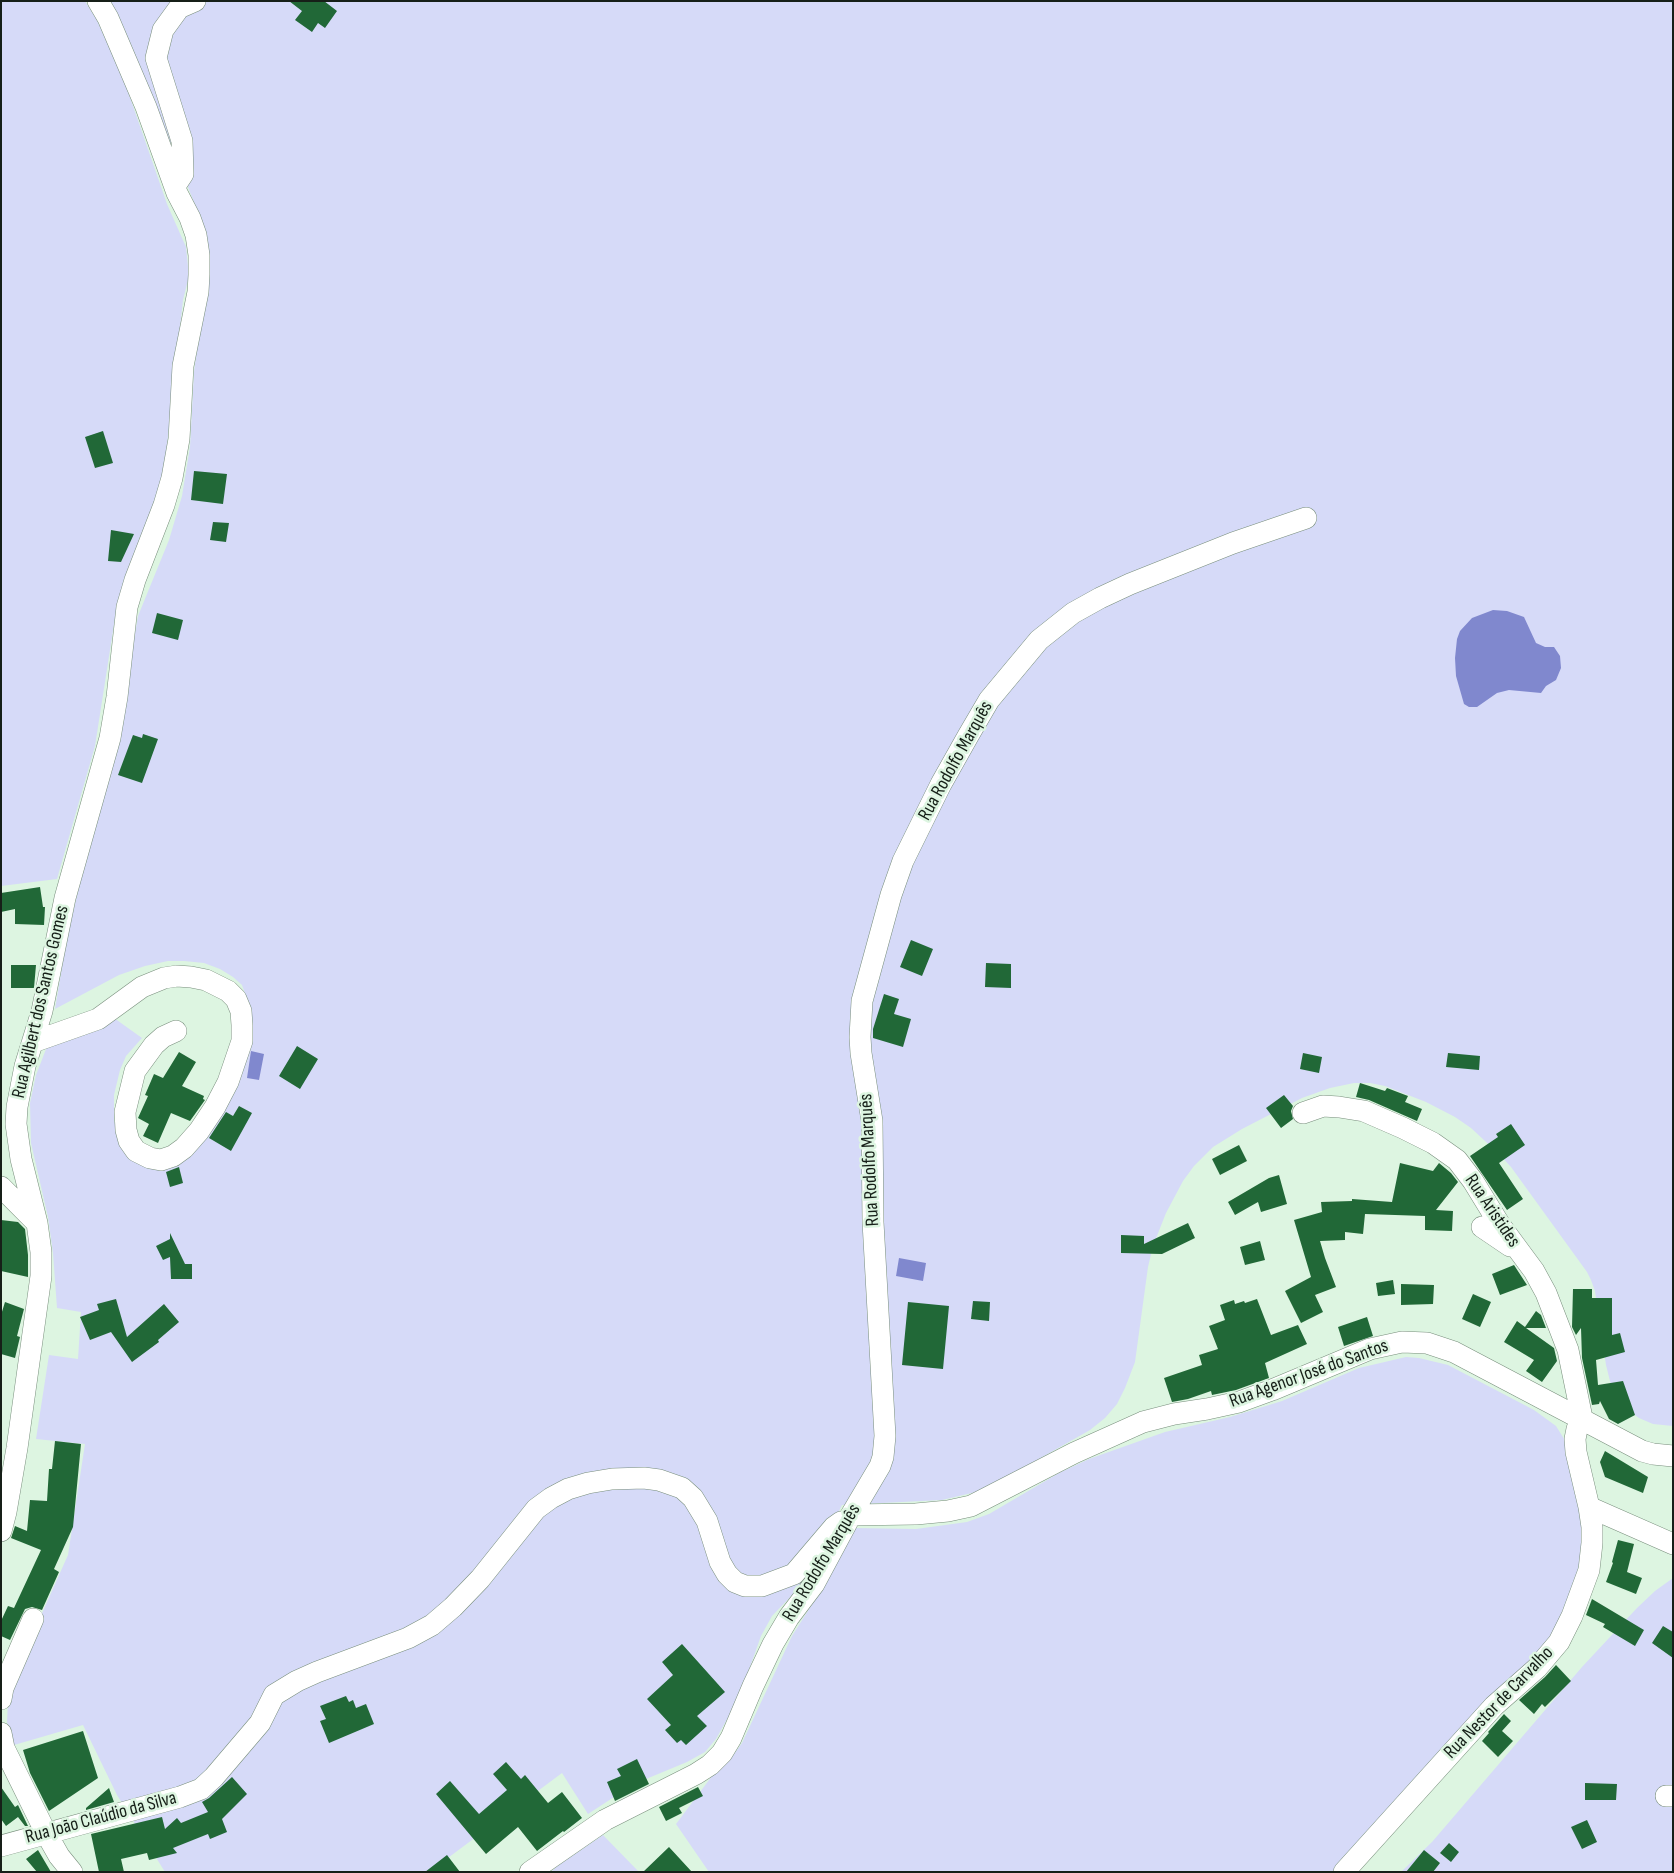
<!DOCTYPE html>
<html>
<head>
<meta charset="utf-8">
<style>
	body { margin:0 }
	#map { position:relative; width:1674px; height:1873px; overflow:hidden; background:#ddf5e1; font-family:"Sofia Sans Condensed",sans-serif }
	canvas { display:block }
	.frame { position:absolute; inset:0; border:2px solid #161f18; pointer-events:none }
</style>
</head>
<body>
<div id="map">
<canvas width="1674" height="1873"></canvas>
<div class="frame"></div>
</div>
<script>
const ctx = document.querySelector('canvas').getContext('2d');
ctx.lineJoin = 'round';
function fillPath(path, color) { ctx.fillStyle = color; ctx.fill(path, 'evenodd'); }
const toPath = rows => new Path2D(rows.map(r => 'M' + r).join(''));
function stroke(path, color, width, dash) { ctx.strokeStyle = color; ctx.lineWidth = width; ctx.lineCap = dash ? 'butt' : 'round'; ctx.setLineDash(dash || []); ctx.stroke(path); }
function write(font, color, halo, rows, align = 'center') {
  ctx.font = font + ' "Sofia Sans Condensed",sans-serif'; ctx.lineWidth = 5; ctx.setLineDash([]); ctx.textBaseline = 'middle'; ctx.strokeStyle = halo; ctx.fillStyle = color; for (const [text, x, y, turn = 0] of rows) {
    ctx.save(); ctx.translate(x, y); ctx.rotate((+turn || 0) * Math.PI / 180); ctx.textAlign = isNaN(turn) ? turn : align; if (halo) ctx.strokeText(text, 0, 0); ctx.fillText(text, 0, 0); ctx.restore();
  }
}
fillPath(toPath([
	[1,1,85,1,97,20,124,80,167,204,186,247,189,276,183,300,164,472,115,618,95,746,57,879,1,886],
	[106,1,1673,1,1673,1426,1653,1424,1639,1418,1632,1413,1611,1385,1606,1365,1595,1291,1591,1280,1587,1272,1511,1167,1499,1154,1471,1128,1455,1117,1426,1102,1385,1086,1370,1083,1354,1083,1330,1088,1302,1098,1242,1129,1213,1147,1194,1166,1183,1181,1166,1213,1153,1246,1148,1267,1135,1362,1125,1388,1117,1404,1105,1418,1090,1430,993,1485,976,1492,942,1500,842,1505,810,1570,798,1589,772,1616,761,1636,739,1698,716,1739,705,1752,687,1762,634,1784,588,1814,562,1773,429,1872,165,1872,117,1795,83,1725,14,1745,7,1722,8,1702,18,1667,68,1555,85,1444,36,1439,49,1355,78,1359,81,1312,57,1308,53,1253,48,1217,31,1143,30,1103,36,1075,48,1044,114,1018,142,1038,126,1056,120,1070,114,1095,114,1119,117,1135,128,1156,196,1146,246,996,242,985,233,977,220,969,204,963,184,961,168,961,145,966,119,975,55,1009,66,943,130,662,138,616,169,540,182,496,190,447,194,372,201,318,201,220,145,79],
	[1406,1357,1419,1358,1448,1365,1534,1410,1556,1426,1566,1442,1580,1500,1582,1538,1580,1560,1576,1577,1551,1640,1332,1872,709,1872,676,1824,715,1772,729,1761,742,1743,792,1636,816,1598,854,1528,916,1529,967,1522,989,1514,1059,1473,1089,1459,1165,1432,1230,1417,1282,1401,1359,1368],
	[1673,1578,1673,1872,1401,1872,1432,1842,1582,1667,1637,1608,1655,1591],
	[603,1835,639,1872,551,1872,556,1867]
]), '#d6daf8');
fillPath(toPath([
	[1493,610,1507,611,1524,617,1536,643,1545,647,1554,647,1560,656,1561,668,1556,680,1546,686,1541,693,1509,690,1497,693,1477,707,1469,707,1464,704,1456,676,1455,658,1457,639,1460,631,1472,618],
	[251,1051,264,1054,259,1080,247,1078],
	[899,1258,926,1263,923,1281,896,1276]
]), '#8088ce');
fillPath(toPath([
	[289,1,324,1,337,11,325,28,318,23,312,32,295,20,302,11],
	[103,431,113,463,95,468,85,437],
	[194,471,227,474,223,504,191,500],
	[213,522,229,523,226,542,210,540],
	[111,530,134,534,121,562,108,561],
	[157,613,183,620,178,640,152,633],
	[143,734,158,739,142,783,118,775,133,735,142,738],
	[40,887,43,907,45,907,44,925,15,924,15,909,1,912,1,893],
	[911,940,933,949,922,976,900,967],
	[986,963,1011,964,1011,988,985,987],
	[11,965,36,965,34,988,11,988],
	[884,994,899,999,894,1014,911,1019,903,1047,873,1038,873,1029],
	[297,1046,318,1059,300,1089,279,1076],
	[179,1052,196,1062,182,1086,204,1096,203,1099,205,1100,190,1121,171,1113,158,1143,143,1136,149,1124,138,1118,148,1096,145,1095,154,1074,163,1078],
	[1303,1053,1322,1057,1319,1073,1300,1069],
	[1448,1053,1480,1056,1479,1070,1446,1067],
	[1360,1083,1385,1091,1387,1088,1408,1096,1405,1102,1422,1109,1417,1121,1369,1100,1356,1097],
	[1284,1095,1293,1106,1291,1111,1293,1119,1281,1128,1266,1108],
	[239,1106,252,1113,231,1151,209,1138,226,1112,233,1116],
	[1511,1124,1525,1145,1499,1163,1523,1199,1507,1210,1470,1156,1498,1137,1496,1134],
	[1239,1145,1247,1161,1220,1175,1212,1159],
	[1400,1163,1433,1171,1439,1163,1451,1173,1458,1182,1436,1210,1453,1211,1452,1231,1425,1230,1425,1216,1365,1214,1363,1234,1345,1232,1345,1240,1320,1241,1325,1258,1336,1287,1315,1295,1323,1312,1301,1323,1285,1291,1311,1277,1294,1220,1322,1212,1321,1202,1352,1201,1352,1199,1392,1202],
	[179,1167,183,1183,170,1187,166,1172],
	[1279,1175,1287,1204,1261,1212,1258,1202,1235,1215,1228,1202,1269,1178],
	[1,1220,18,1222,25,1229,28,1255,28,1277,1,1271],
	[1188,1223,1195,1238,1162,1254,1121,1253,1121,1235,1144,1236,1144,1244],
	[170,1233,185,1264,192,1264,192,1279,171,1279,170,1257,163,1260,156,1246,170,1239],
	[1260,1241,1265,1260,1245,1265,1240,1247],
	[1514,1265,1527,1285,1500,1295,1492,1274],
	[1393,1280,1395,1294,1378,1296,1376,1283],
	[1401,1284,1434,1285,1433,1304,1401,1305],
	[1573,1289,1592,1289,1592,1298,1612,1298,1612,1335,1620,1333,1625,1352,1596,1360,1598,1385,1623,1381,1635,1415,1618,1424,1609,1419,1600,1401,1599,1404,1592,1405,1582,1358,1581,1328,1576,1335,1572,1327],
	[1473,1294,1491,1302,1480,1327,1462,1319],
	[116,1299,127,1337,164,1304,179,1322,158,1340,159,1342,132,1362,111,1332,90,1340,80,1317,99,1310,97,1304],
	[1257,1299,1271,1335,1298,1325,1307,1344,1265,1363,1269,1378,1236,1390,1212,1395,1211,1391,1188,1399,1172,1402,1164,1378,1202,1365,1199,1355,1218,1349,1209,1326,1225,1320,1220,1305,1234,1300,1235,1304,1244,1301,1245,1303],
	[973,1301,990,1302,989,1321,971,1319],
	[5,1302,24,1309,17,1336,20,1337,15,1358,1,1354,1,1315],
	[908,1302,949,1306,943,1369,902,1365],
	[1536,1311,1541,1315,1546,1328,1526,1328,1554,1348,1557,1361,1542,1382,1526,1371,1534,1360,1504,1342,1517,1321,1525,1327],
	[1367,1317,1373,1336,1344,1346,1338,1327],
	[55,1441,81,1444,73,1527,54,1569,59,1572,42,1610,32,1607,25,1609,10,1640,1,1636,1,1621,8,1606,14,1608,41,1550,11,1538,15,1526,27,1531,30,1500,47,1501,49,1469,52,1469],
	[1605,1451,1648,1477,1643,1493,1605,1477,1600,1462],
	[1618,1540,1634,1544,1627,1572,1642,1578,1636,1594,1606,1582,1613,1563,1612,1562],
	[1592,1599,1644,1630,1635,1646,1603,1627,1605,1624,1586,1615],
	[1663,1626,1673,1632,1673,1658,1652,1643],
	[682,1644,725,1692,697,1716,707,1726,686,1745,681,1740,677,1743,665,1730,671,1725,647,1699,673,1675,662,1662],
	[1556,1665,1571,1681,1545,1707,1542,1704,1534,1714,1519,1700,1545,1677],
	[346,1696,349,1702,353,1700,356,1708,366,1704,374,1724,329,1743,320,1721,326,1719,320,1706],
	[1504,1714,1511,1721,1502,1731,1513,1741,1498,1757,1482,1741,1489,1733,1488,1732],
	[83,1731,98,1778,49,1811,30,1773,23,1750],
	[637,1759,649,1784,615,1801,607,1782,621,1776,617,1769],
	[506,1762,521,1779,525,1775,548,1803,562,1792,582,1818,564,1832,563,1831,537,1851,518,1827,486,1854,436,1794,450,1781,479,1814,507,1790,493,1774],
	[232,1777,247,1794,222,1819,227,1832,210,1839,208,1834,173,1848,177,1853,149,1860,147,1853,121,1859,124,1872,99,1872,91,1834,162,1817,165,1829,177,1818,181,1823,208,1812,202,1802,209,1798],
	[1585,1783,1617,1784,1616,1800,1585,1800],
	[1,1787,15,1807,18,1805,28,1826,25,1826,18,1817,6,1826,1,1819],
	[698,1787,703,1796,679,1808,682,1813,666,1821,659,1807],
	[109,1788,114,1802,86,1810,86,1808],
	[1587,1820,1597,1842,1582,1849,1571,1827],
	[1449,1843,1459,1852,1451,1862,1440,1853],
	[669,1847,692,1872,643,1872],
	[38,1850,51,1872,37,1872,26,1859],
	[1424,1850,1440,1863,1433,1872,1406,1872],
	[447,1855,460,1872,425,1872]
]), '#216837');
const minor = toPath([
	[175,186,183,174,182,141,156,58,163,30,179,8,195,1],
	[33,1042,98,1019,142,987,164,978,177,976,191,977,206,980,228,991,236,999,241,1011,242,1025,242,1041,228,1082,215,1107,199,1131,184,1148,173,1156,161,1160,150,1158,136,1151,129,1141,126,1130,125,1112,135,1071,154,1045,163,1037,176,1031],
	[1303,1113,1323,1106,1339,1107,1364,1111,1403,1128,1433,1143,1457,1160,1473,1181,1500,1225,1534,1271,1546,1293,1568,1350,1582,1418,1577,1429,1575,1439,1576,1452,1589,1507,1592,1527,1592,1543,1589,1570,1572,1616,1559,1642,1537,1668,1494,1706,1344,1872],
	[1,1187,37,1223],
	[1482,1227,1510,1246],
	[1589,1507,1673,1544],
	[851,1515,916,1514,948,1511,971,1506,1074,1453,1143,1422,1174,1414,1207,1409,1239,1402,1272,1390,1370,1349,1402,1342,1427,1343,1454,1352,1642,1451,1653,1454,1673,1456],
	[1,1531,6,1512,17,1448,41,1276,41,1252,37,1223,21,1159,16,1124,17,1107,25,1066,42,1011,65,898,110,738,117,697,127,607,135,580,164,505,172,478,179,439,183,366,198,292,199,275,199,255,196,235,190,218,177,193,146,107,108,18,98,1],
	[1,1699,3,1688,33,1619],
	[1,1733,4,1748,46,1833,59,1856,72,1872],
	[1666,1796,1673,1796],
	[1,1846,180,1797,201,1789,214,1777,260,1723,274,1695,297,1681,317,1672,408,1638,432,1625,453,1607,480,1579,536,1509,551,1498,568,1489,588,1483,612,1479,644,1478,659,1480,682,1488,693,1498,707,1521,720,1562,727,1574,735,1582,745,1586,762,1586,794,1574,834,1527,841,1522],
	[530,1872,605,1820,696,1774,710,1765,722,1753,731,1738,753,1686,773,1644,789,1617,814,1584,851,1515,880,1466,883,1457,885,1436,873,1222,872,1121,861,1053,860,1037,862,1001,891,895,903,861,941,784,968,736,989,700,1039,640,1073,613,1100,598,1130,584,1233,543,1306,518]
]);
stroke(minor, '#788e7c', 22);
stroke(minor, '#fff', 21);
write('19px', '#161f18', '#ddf5e1', [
	["Rua Rodolfo Marquês",956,761,-61],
	["Rua Agilbert dos Santos Gomes",41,1002,-77],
	["Rua Rodolfo Marquês",870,1160,-93],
	["Rua Aristides",1492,1211,56],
	["Rua Agenor José do Santos",1309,1374,-20],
	["Rua Rodolfo Marquês",822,1563,-59],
	["Rua Nestor de Carvalho",1499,1703,-46],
	["Rua João Claúdio da Silva",101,1818,-15]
]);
</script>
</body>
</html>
